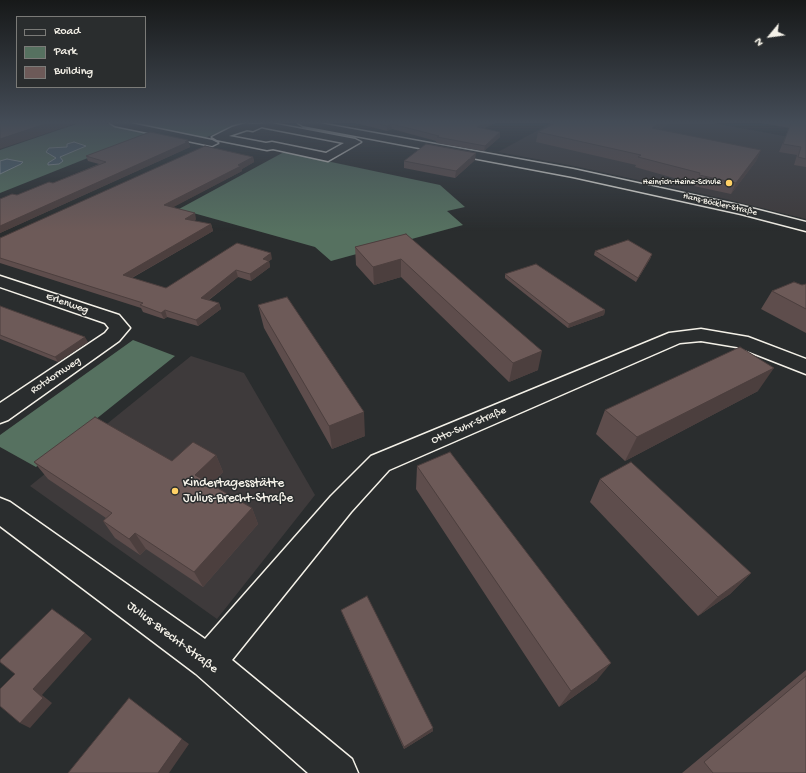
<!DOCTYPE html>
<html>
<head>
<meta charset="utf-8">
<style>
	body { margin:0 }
	#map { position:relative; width:806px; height:773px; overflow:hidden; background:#2a2d2e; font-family:"Gochi Hand",sans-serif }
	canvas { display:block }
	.legend { position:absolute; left:16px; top:16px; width:130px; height:72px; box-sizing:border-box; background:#2a2d2e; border:1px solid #7b7b78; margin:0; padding:5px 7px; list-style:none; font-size:12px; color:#f4f1e8 }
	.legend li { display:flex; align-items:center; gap:8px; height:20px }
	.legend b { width:20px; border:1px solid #7b7b78 }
	.north { position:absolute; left:750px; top:16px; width:40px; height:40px; -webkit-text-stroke:3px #2a2d2e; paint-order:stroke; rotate:241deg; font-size:11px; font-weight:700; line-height:16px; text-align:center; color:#f4f1e8 }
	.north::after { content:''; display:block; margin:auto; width:14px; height:18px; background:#f4f1e8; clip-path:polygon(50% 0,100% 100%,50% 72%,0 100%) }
</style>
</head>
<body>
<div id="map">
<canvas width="806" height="773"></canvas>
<ul class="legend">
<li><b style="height:5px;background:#2a2d2e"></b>Road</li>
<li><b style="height:11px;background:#567160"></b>Park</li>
<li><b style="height:11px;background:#6d5a58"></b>Building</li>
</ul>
<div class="north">N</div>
</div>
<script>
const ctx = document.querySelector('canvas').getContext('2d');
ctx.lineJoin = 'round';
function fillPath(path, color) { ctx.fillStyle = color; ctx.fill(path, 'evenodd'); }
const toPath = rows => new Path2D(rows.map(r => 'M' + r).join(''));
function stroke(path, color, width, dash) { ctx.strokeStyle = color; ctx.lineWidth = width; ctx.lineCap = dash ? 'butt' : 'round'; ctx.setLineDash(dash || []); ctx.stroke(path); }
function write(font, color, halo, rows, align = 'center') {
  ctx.font = font + ' "Gochi Hand",sans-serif'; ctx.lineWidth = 3; ctx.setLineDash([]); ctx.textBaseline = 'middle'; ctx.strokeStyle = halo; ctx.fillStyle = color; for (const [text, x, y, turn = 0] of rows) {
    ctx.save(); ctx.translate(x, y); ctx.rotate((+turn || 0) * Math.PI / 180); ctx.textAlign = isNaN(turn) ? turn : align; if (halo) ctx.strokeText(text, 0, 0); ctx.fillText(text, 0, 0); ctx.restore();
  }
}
fillPath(toPath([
	[551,123,714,123,806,140,806,219,730,200,574,166,498,152],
	[191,356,244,373,315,495,217,619,30,486]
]), '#3e3a3b');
fillPath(toPath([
	[79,123,103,123,153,132,0,193,0,150],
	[121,123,242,123,202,139],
	[284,152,440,185,465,207,447,211,463,225,331,261,315,247,179,209],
	[133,340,175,356,36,467,0,447,0,435]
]), '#567160');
const water = toPath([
	[74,142,86,146,60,157,63,161,59,164,48,165,48,163,56,158,46,152,49,148,67,147,67,144,74,142],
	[7,159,23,162,21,164,0,174,0,161,7,159]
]);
fillPath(water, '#4b626e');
stroke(water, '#8f9b9f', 1);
const minor = toPath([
	[110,123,130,123,212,140,218,143,212,146,115,126,110,123],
	[246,123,252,124,271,123,355,139,361,142,328,161,273,149,267,150,217,140,212,137,232,127,246,123],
	[262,127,266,128,344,143,326,153,272,142,266,143,229,136,247,130,253,131,262,127],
	[298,123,319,123,573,169,743,206,806,222,806,231,741,214,573,177,303,126,298,123],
	[0,276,119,315,130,328,119,341,8,420,0,423,0,403,105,333,109,328,105,323,0,287,0,276],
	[701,329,748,337,806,359,806,374,737,347,701,341,680,343,389,470,351,512,232,660,352,759,358,773,308,773,196,674,0,526,0,498,10,502,205,639,331,496,371,456,669,333,701,329]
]);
stroke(minor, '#f4f1e8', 3);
fillPath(minor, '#2a2d2e');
fillPath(toPath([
	[355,123,495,123,484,128,500,137,484,151,436,143,436,141,392,129,387,131],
	[555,123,669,123,660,130,761,150,756,161,731,194,694,186,695,184,635,167,636,165,536,142,538,132],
	[761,123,806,123,806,167,794,165,797,155,779,152,789,128],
	[188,140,190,147,0,233,0,199,17,195,53,183,99,164,88,161,86,156],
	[253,157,254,162,242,169,242,171,173,207,196,219,194,221,211,224,213,231,132,278,166,288,272,259,269,261,270,267,251,281,238,277,209,300,219,303,221,309,198,326,167,317,164,319,143,312,141,308,0,263,0,238],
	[475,160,455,178,404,168,404,161],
	[406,234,538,370,509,382,401,277,374,285,356,265,355,247],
	[595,251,652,254,650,259,636,282,594,255],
	[505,274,605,310,604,315,568,328,505,278],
	[806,284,806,333,761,309,772,291,802,285],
	[258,305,365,436,332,449,264,328],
	[0,306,88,342,58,362,0,339],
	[758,391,625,461,596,434,605,410],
	[216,455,223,472,211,484,252,508,258,524,203,587,146,549,140,555,115,538,103,521,106,518,48,479,34,462,172,461],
	[417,466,597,680,559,707,416,489],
	[600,479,751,573,730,594,698,616,590,502],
	[341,610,433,731,404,749,342,613],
	[806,670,806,773,682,773]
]), '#5e4d4c');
fillPath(toPath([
	[48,123,78,123,0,149,0,139],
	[485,123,495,123,477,132,477,127],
	[659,123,669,123,649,137,652,128],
	[392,124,392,129,387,131,387,126],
	[500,132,500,137,484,151,485,146],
	[188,140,190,147,0,233,0,226],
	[761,150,756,161,731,194,736,183],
	[476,153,475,160,455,178,456,171],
	[253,157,254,162,242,169,242,171,166,211,164,205],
	[195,213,196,219,187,225,185,219],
	[211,224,213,231,126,281,123,275],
	[271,253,272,259,269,261,270,267,251,281,250,274,263,259],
	[652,254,650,259,636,282,638,278],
	[401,259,401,277,374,285,373,267],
	[236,270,238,277,203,304,201,298],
	[219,303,221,309,198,326,196,320],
	[165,310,167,317,164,319,161,313],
	[605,310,604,315,568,328,569,324],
	[85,337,88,342,58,362,55,357],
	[542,351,538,370,509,382,513,363],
	[774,368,758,391,625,461,637,437],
	[364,412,365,436,332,449,329,426],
	[216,455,223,472,203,492,195,475],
	[252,508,258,524,203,587,194,572],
	[135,533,146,549,140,555,129,539],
	[751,573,730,594,698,616,718,597],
	[85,633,92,639,42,695,52,703,30,728,20,723,33,689],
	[611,663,597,680,559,707,571,691],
	[433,728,433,731,404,749,404,747],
	[182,739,189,744,169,773,158,773]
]), '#4c3f3e');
const building = toPath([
	[0,123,48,123,0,139,0,123],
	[375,123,485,123,477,127,500,132,485,146,437,137,439,136,392,124,387,126,375,123],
	[555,123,659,123,652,128,761,150,736,183,699,175,700,173,638,157,641,155,538,132,555,123],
	[791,123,806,123,806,159,798,157,801,147,783,144,791,123],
	[150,132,188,140,185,142,188,142,0,226,0,199,12,194,17,195,49,182,53,183,106,162,86,156,150,132],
	[426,144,476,153,456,171,404,161,426,144],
	[205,146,253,157,238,165,241,166,164,205,195,213,185,219,211,224,123,275,166,288,237,243,271,253,263,259,269,261,250,274,236,270,201,298,219,303,196,320,165,310,161,313,140,305,143,303,0,258,0,238,205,146],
	[406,234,542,351,513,363,401,259,373,267,355,247,406,234],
	[628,240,652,254,638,278,595,251,628,240],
	[536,264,605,310,569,324,505,274,536,264],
	[794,282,802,285,806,284,806,309,772,291,794,282],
	[287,297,364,412,329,426,258,305,287,297],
	[0,306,85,337,55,357,0,335,0,306],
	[740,347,774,368,637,437,605,410,740,347],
	[95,417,172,461,193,442,216,455,195,475,252,508,194,572,135,533,129,539,103,521,112,513,34,462,95,417],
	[450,452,611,663,571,691,417,466,450,452],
	[631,462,751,573,718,597,600,479,631,462],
	[367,596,433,728,404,747,341,610,367,596],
	[52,609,85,633,33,689,43,698,20,723,0,706,0,689,15,674,0,662,0,660,52,609],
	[806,676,806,773,713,773,704,762,806,676],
	[129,698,182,739,158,773,68,773,129,698]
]);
fillPath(building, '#6d5a58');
stroke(building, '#4c3f3e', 1);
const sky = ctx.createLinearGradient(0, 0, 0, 231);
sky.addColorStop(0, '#171919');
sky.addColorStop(0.53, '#444c57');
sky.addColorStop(1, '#444c5700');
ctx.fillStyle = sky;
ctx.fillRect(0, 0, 806, 231);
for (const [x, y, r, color] of [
	[729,183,4,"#ffd166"],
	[175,491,4,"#ffd166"]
]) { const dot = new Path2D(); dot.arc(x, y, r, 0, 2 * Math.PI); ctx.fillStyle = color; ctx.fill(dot); stroke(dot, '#2a2d2e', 1.5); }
write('9px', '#f4f1e8', '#2a2d2e', [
	["Heinrich-Heine-Schule",721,183]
], 'right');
write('9px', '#f4f1e8', '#2a2d2e', [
	["Hans-Böckler-Straße",720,205,13]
]);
write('11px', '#f4f1e8', '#2a2d2e', [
	["Erlenweg",67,304,19],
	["Rotdornweg",56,376,-34],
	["Otto-Suhr-Straße",469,426,-23]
]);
write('13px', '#f4f1e8', '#2a2d2e', [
	["Kindertagesstätte",183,484],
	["Julius-Brecht-Straße",183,499]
], 'left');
write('13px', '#f4f1e8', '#2a2d2e', [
	["Julius-Brecht-Straße",172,638,37]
]);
</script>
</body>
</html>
